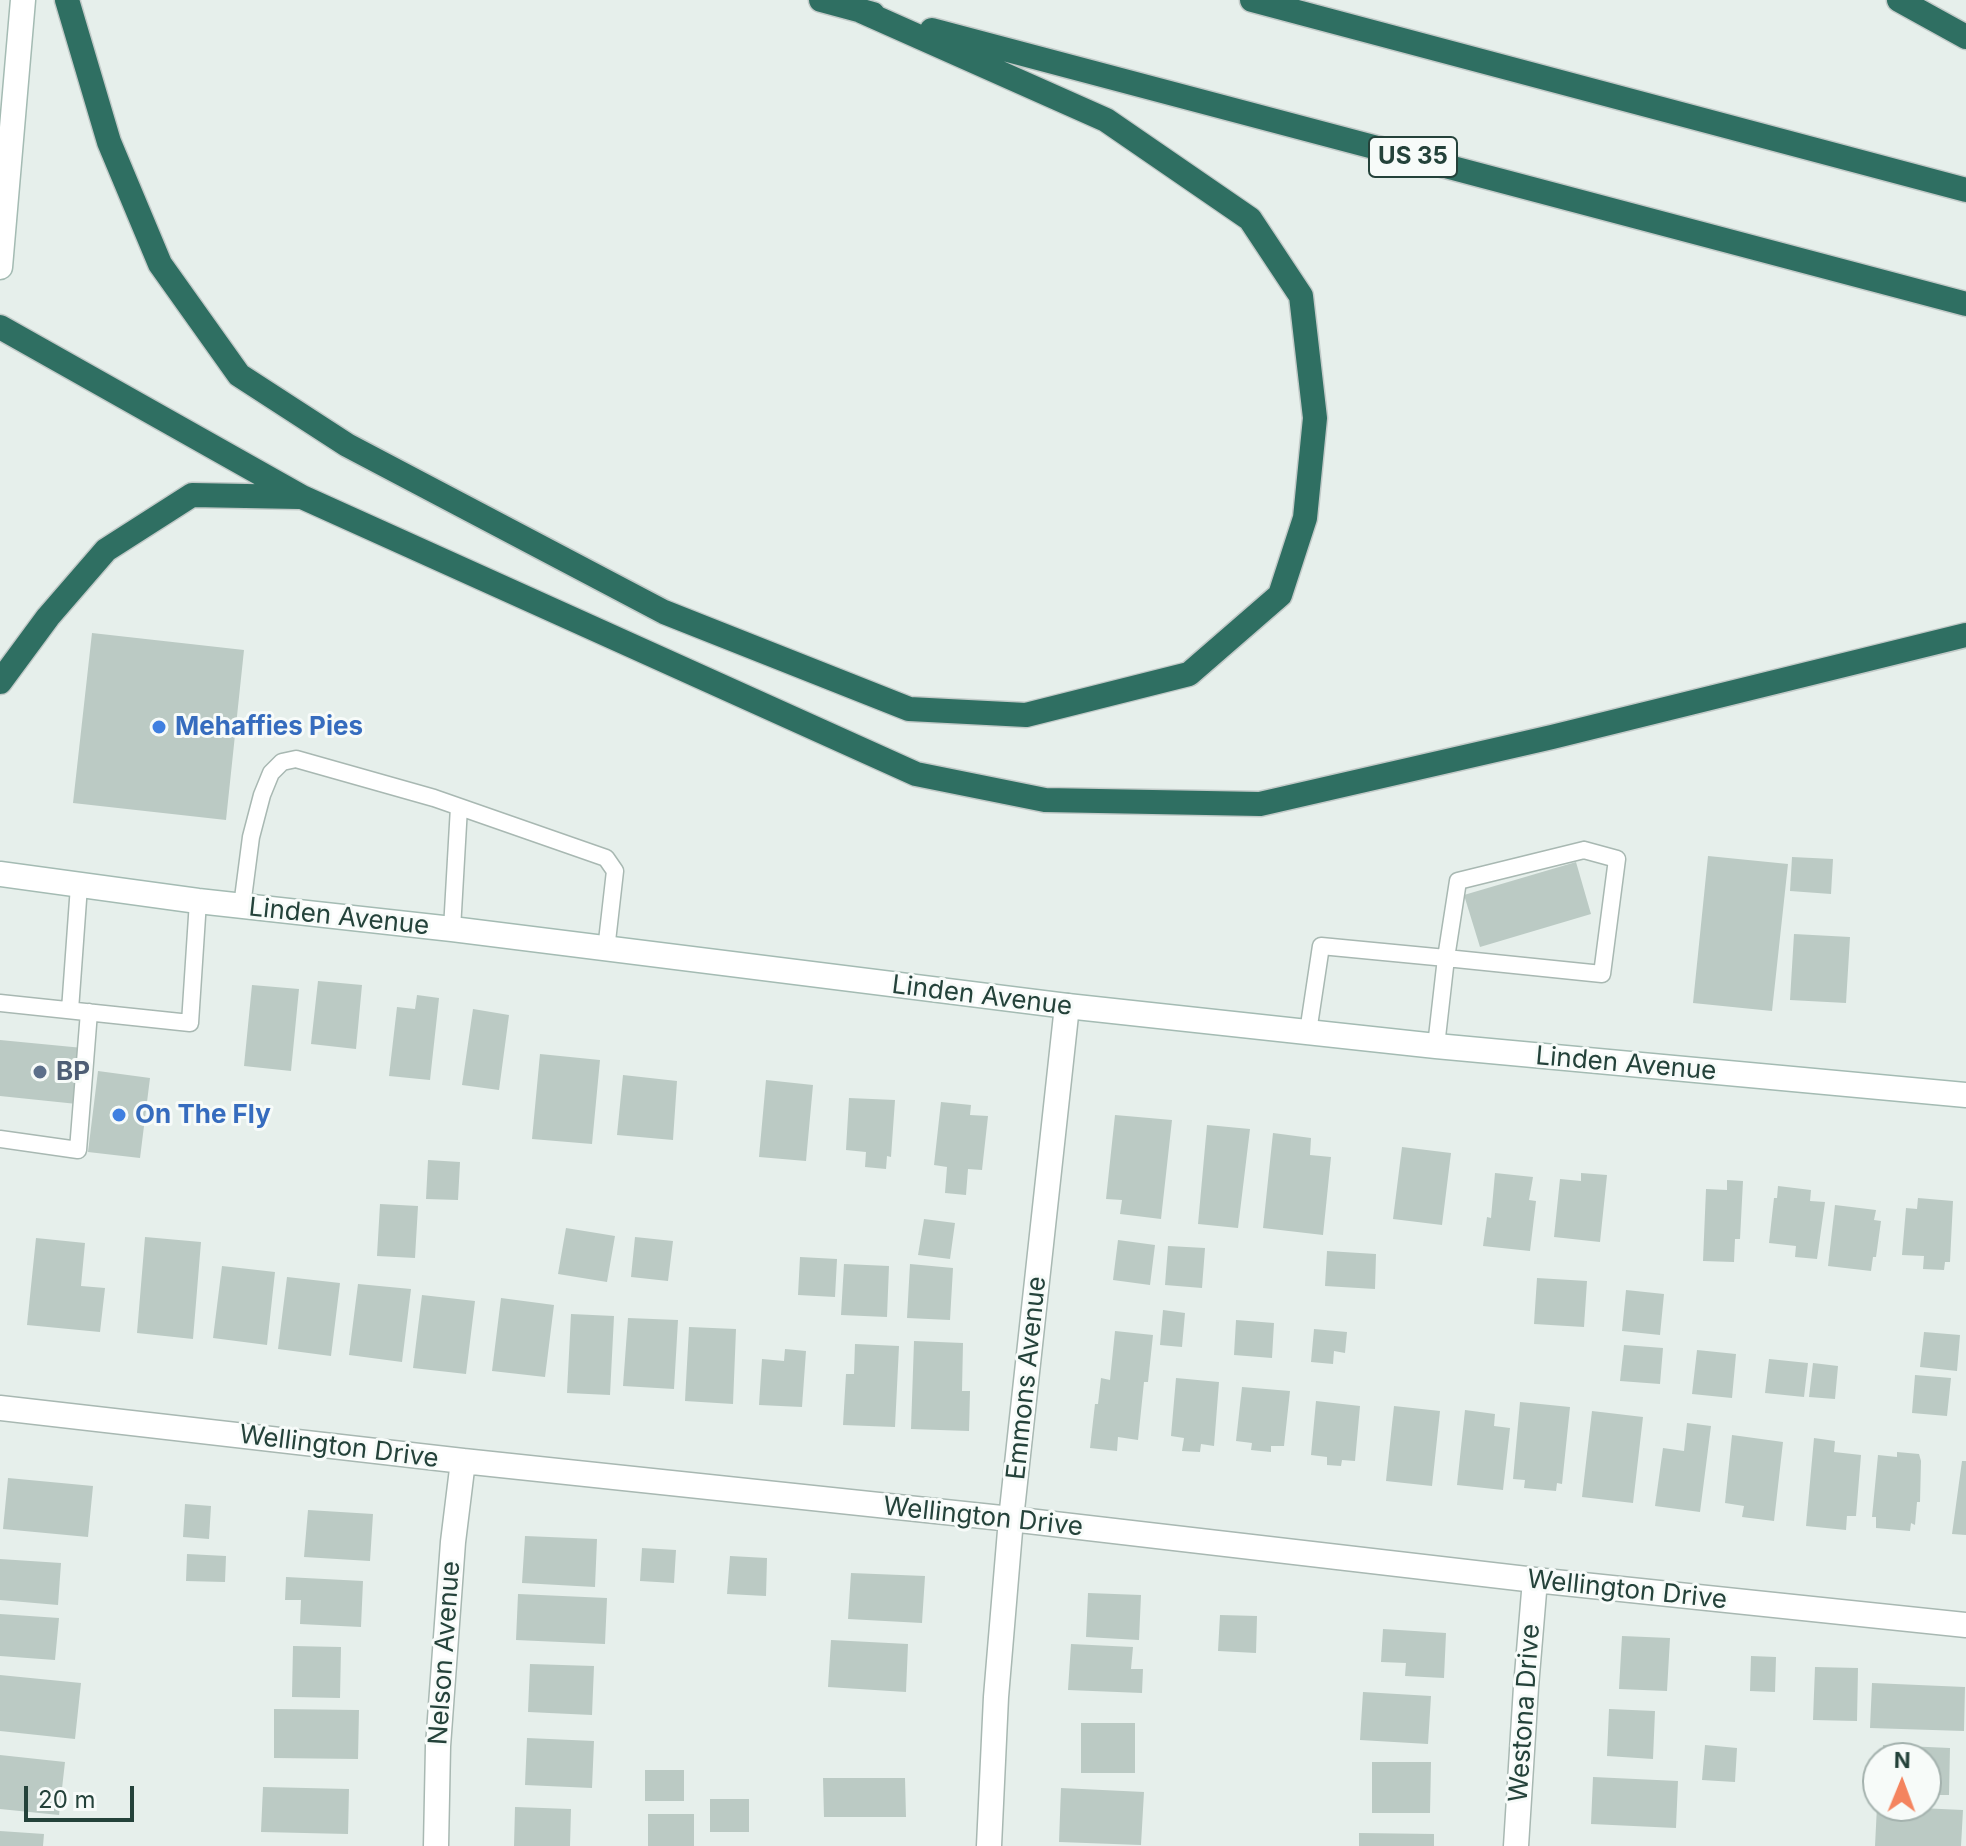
<!DOCTYPE html>
<html>
<head>
<meta charset="utf-8">
<style>
	body { margin:0 }
	#map { position:relative; width:1966px; height:1846px; overflow:hidden; background:#e6efeb; font-family:Inter,sans-serif }
	canvas { display:block }
	.north { position:absolute; left:1862px; top:1742px; width:80px; height:80px; box-sizing:border-box; background:#f7fbf9; border:2px solid #a3b1ad; border-radius:50%; rotate:1deg; font-size:22px; font-weight:700; line-height:32px; text-align:center; color:#24423a }
	.north::after { content:''; display:block; margin:auto; width:28px; height:36px; background:#f4845f; clip-path:polygon(50% 0,100% 100%,50% 72%,0 100%) }
	.scale { position:absolute; left:24px; top:1786px; width:110px; height:36px; box-sizing:border-box; border:4px solid #24423a; border-top:0; padding-left:10px; font-size:24px; line-height:28px; white-space:nowrap; color:#24423a; -webkit-text-stroke:6px #f7fbf9; paint-order:stroke }
</style>
</head>
<body>
<div id="map">
<canvas width="1966" height="1846"></canvas>
<div class="north">N</div>
<div class="scale">20 m</div>
</div>
<script>
const ctx = document.querySelector('canvas').getContext('2d');
ctx.lineJoin = 'round';
function fillPath(path, color) { ctx.fillStyle = color; ctx.fill(path, 'evenodd'); }
const toPath = rows => new Path2D(rows.map(r => 'M' + r).join(''));
function stroke(path, color, width, dash) { ctx.strokeStyle = color; ctx.lineWidth = width; ctx.lineCap = dash ? 'butt' : 'round'; ctx.setLineDash(dash || []); ctx.stroke(path); }
function write(font, color, halo, rows, align = 'center') {
  ctx.font = font + ' Inter,sans-serif'; ctx.lineWidth = 6; ctx.setLineDash([]); ctx.textBaseline = 'middle'; ctx.strokeStyle = halo; ctx.fillStyle = color; for (const [text, x, y, turn = 0] of rows) {
    ctx.save(); ctx.translate(x, y); ctx.rotate((+turn || 0) * Math.PI / 180); ctx.textAlign = isNaN(turn) ? turn : align; if (halo) ctx.strokeText(text, 0, 0); ctx.fillText(text, 0, 0); ctx.restore();
  }
}
fillPath(toPath([
	[92,633,244,650,226,820,73,803],
	[1708,856,1788,864,1772,1011,1693,1003],
	[1792,857,1833,859,1831,894,1790,891],
	[1576,862,1591,914,1480,947,1464,895],
	[1794,934,1850,937,1846,1003,1790,1000],
	[318,981,362,985,356,1049,311,1044],
	[252,985,299,989,291,1071,244,1066],
	[417,995,439,998,430,1080,389,1076,397,1007,415,1009],
	[473,1009,509,1015,499,1090,462,1085],
	[0,1040,83,1048,77,1104,0,1096],
	[540,1054,600,1060,592,1144,532,1139],
	[98,1071,150,1078,140,1158,88,1152],
	[623,1075,677,1081,673,1140,617,1135],
	[766,1080,813,1085,806,1161,759,1157],
	[849,1098,895,1100,891,1157,887,1156,886,1169,865,1167,866,1152,846,1150],
	[941,1102,971,1105,970,1115,988,1116,982,1170,968,1169,966,1195,945,1193,947,1167,934,1165],
	[1115,1115,1172,1120,1161,1219,1120,1214,1122,1200,1106,1199],
	[1207,1125,1250,1129,1238,1228,1198,1224],
	[1273,1133,1311,1138,1310,1155,1331,1157,1323,1235,1263,1228],
	[1402,1147,1451,1153,1442,1225,1393,1219],
	[428,1160,460,1162,458,1200,426,1199],
	[1495,1173,1533,1177,1529,1200,1536,1201,1530,1251,1483,1246,1487,1217,1491,1218],
	[1581,1173,1607,1175,1600,1242,1554,1237,1560,1179,1581,1181],
	[1727,1180,1743,1181,1740,1239,1735,1239,1734,1262,1703,1261,1706,1189,1727,1190],
	[1778,1186,1811,1190,1810,1201,1825,1202,1817,1259,1795,1257,1796,1246,1769,1243,1774,1198,1777,1198],
	[1918,1198,1953,1201,1950,1262,1945,1262,1944,1270,1923,1269,1924,1256,1902,1255,1906,1208,1917,1209],
	[380,1204,418,1206,415,1258,377,1256],
	[1835,1205,1876,1210,1874,1220,1881,1221,1876,1257,1873,1257,1871,1271,1828,1266],
	[924,1219,955,1223,950,1259,918,1255],
	[566,1228,615,1236,607,1282,558,1274],
	[145,1237,201,1242,193,1339,137,1333],
	[635,1237,673,1241,668,1281,631,1277],
	[36,1238,85,1243,81,1286,105,1288,100,1332,27,1325],
	[1118,1240,1155,1245,1150,1285,1113,1280],
	[1168,1246,1205,1248,1202,1288,1165,1285],
	[1327,1251,1376,1254,1375,1289,1325,1286],
	[800,1257,837,1259,835,1297,798,1295],
	[844,1264,889,1266,887,1317,841,1315],
	[910,1264,953,1268,950,1320,907,1318],
	[222,1266,275,1272,267,1345,213,1338],
	[287,1277,340,1283,331,1356,278,1349],
	[1537,1278,1587,1281,1584,1327,1534,1324],
	[358,1284,411,1289,402,1362,349,1355],
	[1626,1290,1664,1294,1660,1335,1622,1331],
	[422,1295,475,1301,466,1374,413,1368],
	[501,1298,554,1305,545,1377,492,1371],
	[1163,1310,1185,1313,1182,1347,1160,1345],
	[571,1314,614,1316,610,1395,567,1393],
	[628,1318,678,1320,674,1389,623,1386],
	[1236,1320,1274,1323,1272,1358,1234,1355],
	[689,1327,736,1329,733,1404,685,1401],
	[1314,1329,1347,1332,1345,1353,1334,1351,1333,1364,1311,1362],
	[1115,1331,1153,1335,1148,1382,1144,1382,1138,1440,1118,1437,1117,1451,1090,1448,1095,1404,1098,1404,1101,1378,1110,1380],
	[1924,1332,1960,1335,1957,1371,1920,1367],
	[914,1341,963,1343,962,1391,970,1391,969,1431,911,1429],
	[855,1344,899,1346,895,1427,843,1425,846,1374,854,1374],
	[1624,1345,1663,1348,1660,1384,1620,1381],
	[785,1349,806,1351,802,1407,759,1405,762,1359,784,1361],
	[1697,1350,1736,1354,1732,1398,1692,1394],
	[1769,1359,1808,1363,1804,1397,1765,1393],
	[1813,1363,1838,1366,1835,1399,1809,1397],
	[1915,1375,1951,1378,1947,1416,1912,1413],
	[1176,1378,1219,1382,1214,1446,1201,1444,1200,1452,1182,1451,1184,1438,1171,1436],
	[1242,1387,1290,1391,1284,1446,1271,1446,1271,1452,1251,1450,1252,1443,1236,1441],
	[1316,1401,1360,1406,1355,1461,1342,1460,1341,1466,1327,1465,1327,1457,1311,1455],
	[1520,1402,1570,1407,1562,1484,1557,1483,1556,1491,1524,1488,1525,1480,1513,1479],
	[1394,1406,1440,1411,1432,1486,1386,1481],
	[1465,1410,1495,1414,1494,1426,1510,1428,1503,1490,1457,1485],
	[1592,1411,1643,1417,1633,1503,1582,1497],
	[1687,1423,1711,1426,1700,1512,1655,1506,1663,1448,1684,1451],
	[1732,1435,1783,1442,1774,1521,1742,1517,1744,1506,1725,1503],
	[1814,1438,1835,1441,1834,1452,1861,1455,1856,1516,1847,1516,1846,1530,1806,1526],
	[1897,1452,1919,1454,1921,1461,1920,1502,1917,1502,1915,1525,1911,1523,1910,1531,1876,1528,1876,1517,1872,1517,1878,1455,1897,1457],
	[1962,1461,1966,1461,1966,1535,1952,1534],
	[8,1478,93,1486,88,1537,3,1529],
	[185,1504,211,1506,209,1539,183,1537],
	[308,1510,373,1514,370,1561,304,1557],
	[525,1536,597,1539,595,1587,522,1583],
	[642,1548,676,1550,674,1583,640,1581],
	[187,1554,226,1556,225,1582,186,1581],
	[730,1556,767,1558,766,1596,727,1594],
	[0,1559,61,1563,58,1605,0,1600],
	[851,1573,925,1576,922,1623,848,1619],
	[286,1577,363,1581,361,1627,300,1624,301,1600,285,1600],
	[1088,1593,1141,1595,1139,1640,1086,1637],
	[518,1594,607,1598,605,1644,516,1640],
	[0,1614,59,1618,55,1660,0,1656],
	[1220,1615,1257,1616,1256,1653,1218,1651],
	[1383,1629,1446,1633,1444,1678,1405,1676,1406,1663,1381,1662],
	[1622,1636,1670,1638,1667,1691,1619,1689],
	[831,1640,908,1644,906,1692,828,1687],
	[1071,1644,1133,1647,1131,1669,1143,1669,1142,1693,1068,1690],
	[293,1646,341,1647,340,1698,292,1697],
	[1751,1656,1776,1657,1775,1692,1750,1691],
	[530,1664,594,1666,592,1715,528,1712],
	[1815,1667,1858,1668,1857,1721,1813,1720],
	[0,1675,81,1683,75,1739,0,1731],
	[1872,1683,1965,1687,1964,1731,1870,1728],
	[1363,1692,1431,1696,1428,1744,1360,1740],
	[274,1709,359,1710,358,1759,274,1758],
	[1609,1709,1655,1711,1653,1759,1607,1756],
	[1081,1723,1135,1723,1135,1773,1081,1773],
	[527,1738,594,1741,592,1788,525,1785],
	[1705,1745,1737,1748,1735,1782,1702,1780],
	[1883,1745,1950,1748,1949,1795,1926,1795,1926,1758,1882,1758],
	[0,1755,65,1762,59,1815,0,1809],
	[1372,1762,1431,1762,1430,1813,1372,1813],
	[645,1770,684,1770,684,1801,645,1801],
	[1593,1777,1678,1781,1676,1828,1591,1824],
	[823,1778,905,1778,906,1817,824,1817],
	[263,1787,349,1789,348,1834,261,1832],
	[1061,1788,1144,1792,1141,1845,1059,1842],
	[710,1799,749,1799,749,1832,710,1832],
	[1877,1806,1963,1810,1961,1846,1875,1846],
	[515,1807,571,1809,570,1846,514,1846],
	[648,1814,694,1814,694,1846,648,1846],
	[0,1831,44,1834,43,1846,0,1846],
	[1359,1833,1434,1834,1434,1846,1359,1846]
]), '#bbcac4');
const service = toPath([
	[1584,850,1617,859,1602,974,1446,958,1458,881,1584,850],
	[242,906,251,837,262,795,271,773,282,762,296,759,434,798,606,858,615,871,606,950],
	[452,929,459,807],
	[0,1003,190,1023,198,901],
	[70,1010,79,886],
	[1308,1032,1321,946,1446,958,1436,1046],
	[0,1139,78,1150,89,1012]
]);
const minor = toPath([
	[0,1408,463,1461,1011,1519,1535,1580,1966,1625],
	[436,1846,438,1746,453,1542,463,1461],
	[989,1846,996,1697,1011,1519,1067,1006],
	[1516,1846,1526,1687,1535,1580]
]);
const secondary = toPath([
	[0,267,23,0],
	[0,874,198,901,452,929,1067,1006,1436,1046,1966,1095]
]);
const motorway = toPath([
	[67,0,109,142,160,264,239,375,347,445,664,612,909,709,1026,715,1189,674,1280,595,1305,518,1315,418,1301,296,1250,219,1106,120,861,11],
	[821,0,873,14],
	[1252,0,1966,190],
	[1899,0,1966,37],
	[932,30,1966,304],
	[0,327,302,497,916,774,1045,800,1260,804,1552,737,1966,635],
	[0,682,48,617,106,550,192,495,299,497]
]);
stroke(service, '#a8b8b2', 19);
stroke(minor, '#a8b8b2', 27);
stroke(secondary, '#a4bbb3', 27);
stroke(motorway, '#c2cac8', 27);
stroke(service, '#fff', 16);
stroke(minor, '#fff', 24);
stroke(secondary, '#fff', 24);
stroke(motorway, '#2f6f62', 24);
for (const [x, y, r, color] of [
	[159,727,8,"#3f7fe0"],
	[40,1072,8,"#5c6f8a"],
	[119,1115,8,"#3f7fe0"]
]) { const dot = new Path2D(); dot.arc(x, y, r, 0, 2 * Math.PI); ctx.fillStyle = color; ctx.fill(dot); stroke(dot, '#f7fbf9', 3); }
for (const [x, y, w] of [
	[1413,157,88]
]) { const box = new Path2D(); box.roundRect(x - w / 2, y - 20, w, 40, 6); ctx.fillStyle = '#f7fbf9'; ctx.fill(box); stroke(box, '#24423a', 2); }
write('bold 24px', '#24423a', null, [
	["US 35",1413,157]
]);
write('bold 26px', '#366cbe', '#f7fbf9', [
	["Mehaffies Pies",175,727],
	["On The Fly",135,1115]
], 'left');
write('26px', '#24423a', '#f7fbf9', [
	["Linden Avenue",339,917,6],
	["Linden Avenue",982,996,7],
	["Linden Avenue",1626,1064,5],
	["Emmons Avenue",1027,1378,-84],
	["Wellington Drive",339,1447,7],
	["Wellington Drive",983,1517,6],
	["Wellington Drive",1627,1590,6],
	["Nelson Avenue",445,1653,-86],
	["Westona Drive",1525,1713,-86]
]);
write('bold 26px', '#4e5e75', '#f7fbf9', [
	["BP",56,1072]
], 'left');
</script>
</body>
</html>
